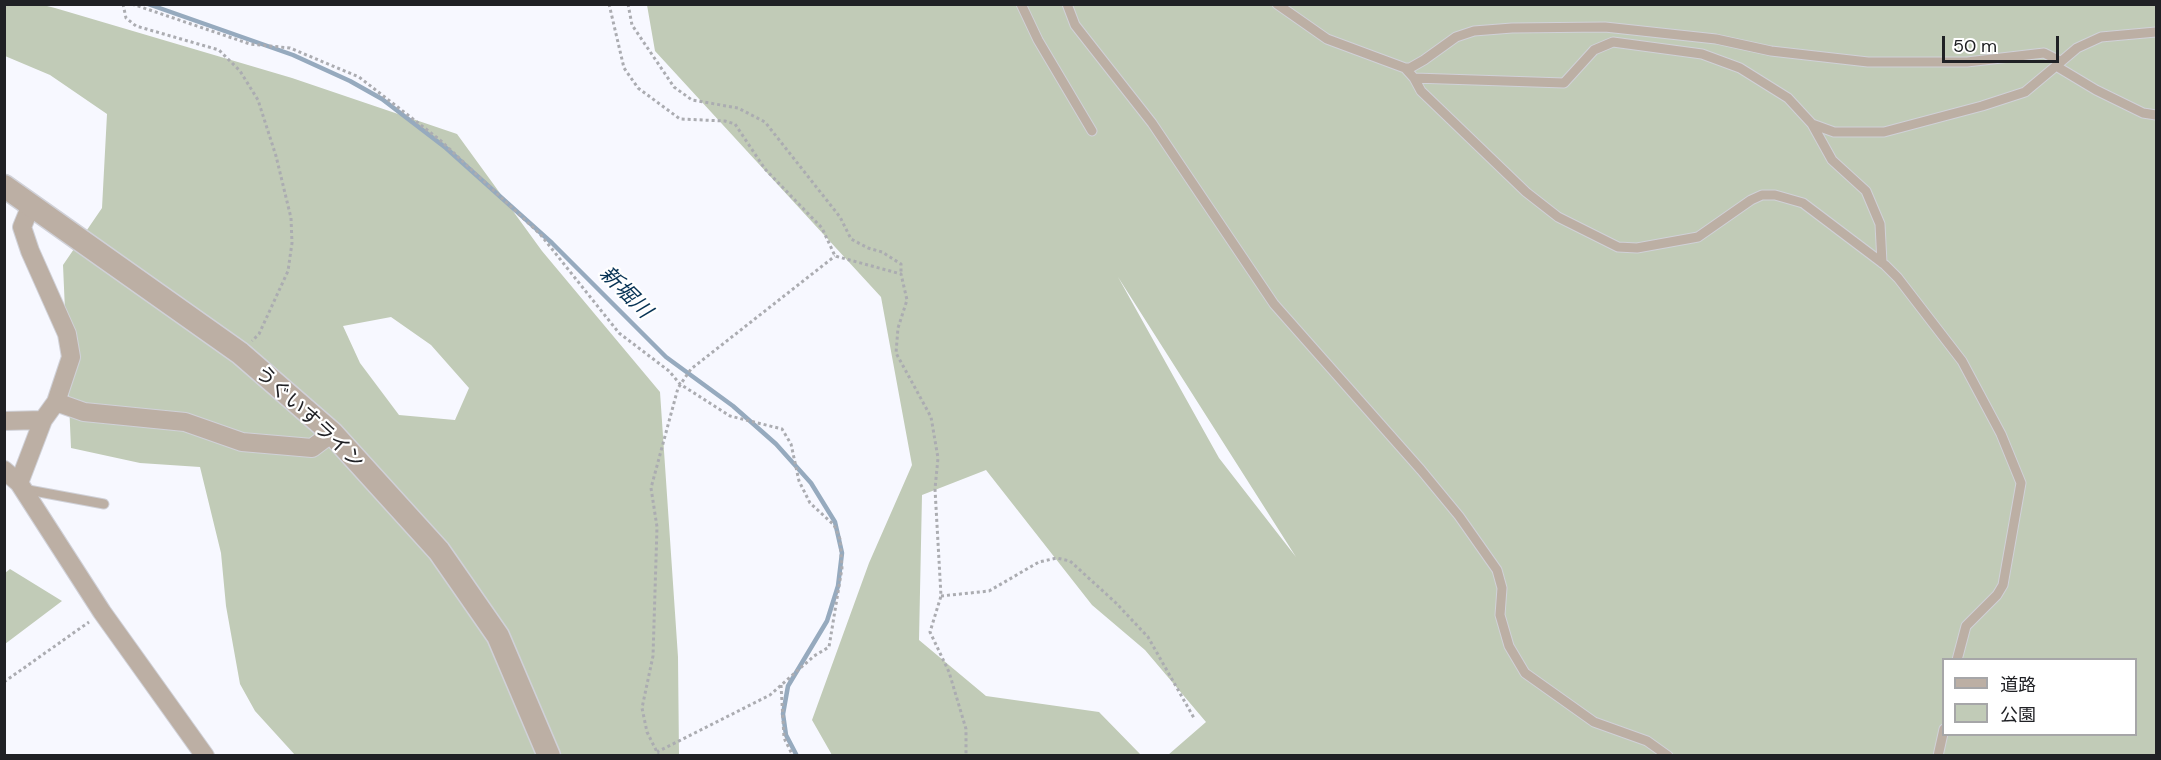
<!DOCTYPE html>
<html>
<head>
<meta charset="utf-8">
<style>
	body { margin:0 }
	#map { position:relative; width:2161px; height:760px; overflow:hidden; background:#f7f8ff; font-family:"DM Sans","Noto Sans JP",sans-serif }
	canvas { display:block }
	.frame { position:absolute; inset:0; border:6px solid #202125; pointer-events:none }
	.legend { position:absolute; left:1942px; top:658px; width:195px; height:78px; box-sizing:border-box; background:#fff; border:2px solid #a6a6a8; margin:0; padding:8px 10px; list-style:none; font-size:18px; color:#202125 }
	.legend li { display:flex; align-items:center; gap:12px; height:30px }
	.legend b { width:30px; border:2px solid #a6a6a8 }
	.scale { position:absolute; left:1942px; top:36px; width:117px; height:27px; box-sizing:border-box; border:3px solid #202125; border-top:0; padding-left:8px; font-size:18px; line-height:21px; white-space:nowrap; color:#202125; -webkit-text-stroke:4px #fff; paint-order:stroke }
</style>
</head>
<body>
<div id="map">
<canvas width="2161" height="760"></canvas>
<div class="frame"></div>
<ul class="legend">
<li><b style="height:8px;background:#bcafa4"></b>道路</li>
<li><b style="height:16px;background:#c1cbb7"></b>公園</li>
</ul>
<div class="scale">50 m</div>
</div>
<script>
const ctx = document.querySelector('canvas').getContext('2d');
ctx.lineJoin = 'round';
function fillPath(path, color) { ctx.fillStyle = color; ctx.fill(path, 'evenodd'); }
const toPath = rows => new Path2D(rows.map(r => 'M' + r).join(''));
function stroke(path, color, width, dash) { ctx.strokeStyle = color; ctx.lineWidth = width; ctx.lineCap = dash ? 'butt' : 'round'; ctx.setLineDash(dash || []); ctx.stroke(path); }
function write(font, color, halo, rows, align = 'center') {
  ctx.font = font + ' "DM Sans","Noto Sans JP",sans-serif'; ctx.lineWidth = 4.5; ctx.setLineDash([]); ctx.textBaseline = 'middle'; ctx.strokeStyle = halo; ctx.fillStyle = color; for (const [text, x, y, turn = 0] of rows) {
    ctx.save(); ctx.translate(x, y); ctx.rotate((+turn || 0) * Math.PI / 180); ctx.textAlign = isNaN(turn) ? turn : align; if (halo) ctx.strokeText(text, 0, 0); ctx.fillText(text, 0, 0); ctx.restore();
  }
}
fillPath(toPath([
	[4,5,43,5,55,8,292,78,457,134,542,251,660,392,678,657,679,755,295,755,255,711,240,684,226,606,221,553,200,467,140,463,71,448,63,265,102,208,107,114,50,75,5,56],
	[391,317,431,345,469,388,455,420,399,415,360,363,343,326],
	[647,5,2156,5,2156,755,1168,755,1206,722,1145,650,1092,605,986,470,922,495,919,640,986,696,1099,712,1141,755,832,755,812,720,869,563,912,465,881,297,655,51],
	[1118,277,1296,557,1219,458],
	[1944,660,2136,660,2136,734,1944,734],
	[10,569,62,601,5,644,5,573]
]), '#c1cbb7');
stroke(toPath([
	[148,4,293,55,350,81,382,99,446,148,552,243,666,357,733,406,776,444,811,483,835,522,842,553,838,586,827,621,788,686,783,714,786,735,797,756]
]), '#96aabe', 4.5);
const service = toPath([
	[1021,4,1038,40,1092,131],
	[1067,4,1075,25,1152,123,1274,304,1421,470,1459,516,1497,570,1502,588,1500,615,1509,646,1525,673,1594,722,1647,741,1668,756],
	[1277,4,1327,39,1405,68,1414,78,1564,83,1594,50,1613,42,1702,54,1740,68,1788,98,1812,124,1834,132,1884,132,1982,106,2025,92,2056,66,2096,90,2143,113,2156,115],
	[2057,65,2077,48,2101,37,2156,32],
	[1405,68,1410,68,1424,60,1456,37,1474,31,1512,28,1605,27,1716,39,1771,51,1868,62,1967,62,2044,53,2060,61],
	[1414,78,1421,91,1526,192,1558,217,1618,247,1637,248,1698,237,1751,200,1762,195,1775,195,1803,203,1885,265,1898,278,1962,361,2001,434,2021,483,2003,585,1997,595,1966,626,1957,660],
	[1812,124,1832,160,1866,191,1880,224,1882,263],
	[23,489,104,504],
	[1938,756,1944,729]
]);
const minor = toPath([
	[56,402,84,412,185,422,242,442,312,448,332,433],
	[4,421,43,420],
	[4,470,19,483,102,612,205,756],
	[19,483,43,420,56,402,71,357,67,334,30,251,22,227,31,205]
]);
const tertiary = toPath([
	[4,186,240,353,332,433,439,551,498,636,549,756]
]);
stroke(service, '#d0d1d8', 11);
stroke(minor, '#d0d1d8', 20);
stroke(tertiary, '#d0d1d8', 25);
stroke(toPath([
	[123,4,126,18,136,26,219,50,240,71,258,100,276,156,291,218,292,243,288,271,259,334,252,341],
	[132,4,250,44,290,48,359,77,440,140,540,234,619,333,669,371,680,384,730,416,782,429,791,444,799,481,810,503,834,525,840,539,842,568,829,647,814,656,770,695,657,752],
	[609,4,624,68,638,88,680,119,725,121,735,124,765,169,822,228,835,256,901,274,907,300,898,328,896,353,931,417,938,458,935,489,941,596,930,632,949,672,966,729,966,756],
	[628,4,632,25,674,87,692,100,738,108,765,122,840,217,851,239,868,248,882,252,901,264,901,274],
	[941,596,989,591,1039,562,1057,558,1070,561,1116,603,1148,637,1194,718],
	[4,682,89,622],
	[781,685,784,738,793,756],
	[659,756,647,732,642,708,653,656,657,527,651,488,678,388,691,369,835,256]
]), '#abacb1', 3, [3, 3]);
stroke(service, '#bcafa4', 9);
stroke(minor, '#bcafa4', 18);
stroke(tertiary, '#bcafa4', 22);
write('20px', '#202125', '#fff', [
	["うぐいすライン",309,418,43]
]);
write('italic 21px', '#063254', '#fff', [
	["新堀川",625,293,45]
]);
</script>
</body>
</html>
